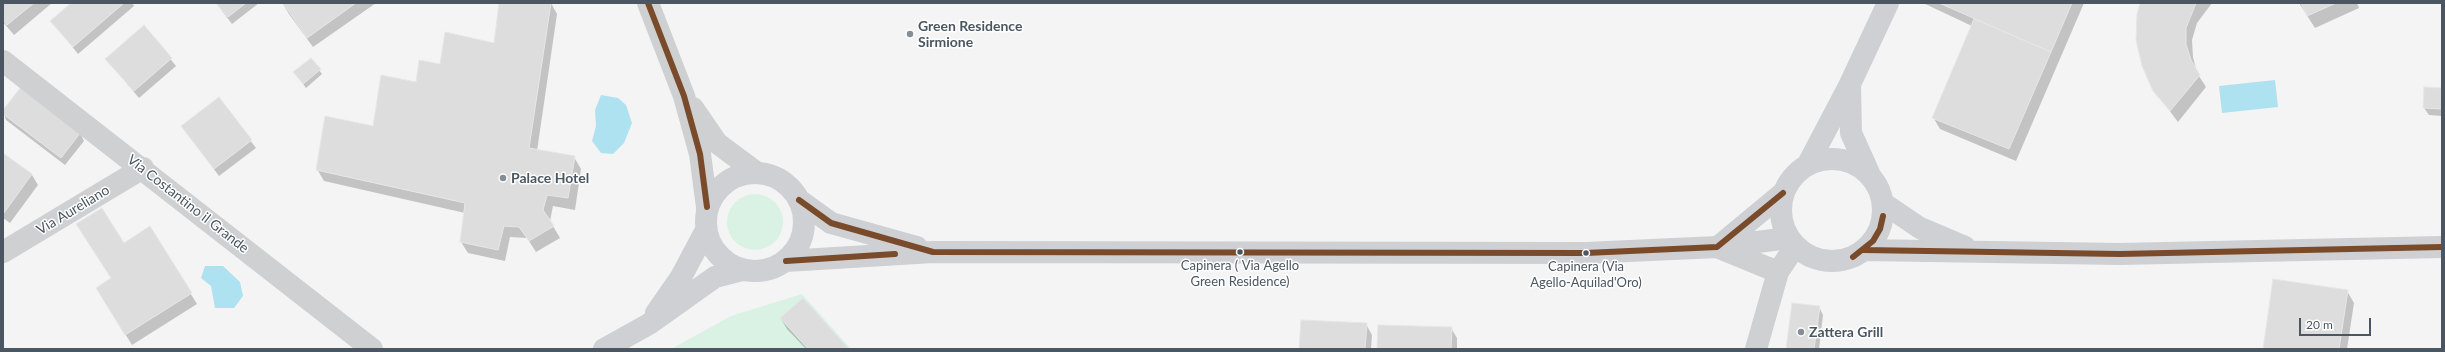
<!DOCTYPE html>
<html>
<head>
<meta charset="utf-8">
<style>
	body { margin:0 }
	#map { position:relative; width:2445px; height:352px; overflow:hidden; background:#f4f4f4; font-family:Lato,sans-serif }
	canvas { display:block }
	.frame { position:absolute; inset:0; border:4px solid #4a5661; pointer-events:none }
	.scale { position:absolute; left:2299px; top:318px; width:72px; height:18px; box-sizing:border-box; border:2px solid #4a5661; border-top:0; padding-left:5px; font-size:12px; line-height:14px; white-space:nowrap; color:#4a5661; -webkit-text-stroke:3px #fff; paint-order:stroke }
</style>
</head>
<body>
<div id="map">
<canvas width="2445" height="352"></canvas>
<div class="frame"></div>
<div class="scale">20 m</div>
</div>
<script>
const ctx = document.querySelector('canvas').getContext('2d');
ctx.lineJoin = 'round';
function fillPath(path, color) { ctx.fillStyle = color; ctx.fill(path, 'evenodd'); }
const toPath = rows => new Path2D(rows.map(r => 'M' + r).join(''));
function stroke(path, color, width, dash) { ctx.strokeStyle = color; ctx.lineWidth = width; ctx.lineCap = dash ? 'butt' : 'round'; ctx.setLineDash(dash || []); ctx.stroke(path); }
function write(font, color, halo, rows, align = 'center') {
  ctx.font = font + ' Lato,sans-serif'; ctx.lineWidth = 3; ctx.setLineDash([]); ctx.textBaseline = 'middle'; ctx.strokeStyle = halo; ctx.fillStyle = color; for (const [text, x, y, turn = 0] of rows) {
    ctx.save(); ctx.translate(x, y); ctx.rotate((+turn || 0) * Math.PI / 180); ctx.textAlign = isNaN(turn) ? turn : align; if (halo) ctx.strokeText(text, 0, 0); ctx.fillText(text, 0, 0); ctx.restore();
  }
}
fillPath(toPath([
	'727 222a28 28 0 1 1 56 0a28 28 0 1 1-56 0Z',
	[802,294,851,349,671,349,731,316]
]), '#d9f2e3');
fillPath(toPath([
	[2275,80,2278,107,2222,113,2219,86],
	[601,95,618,98,626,105,632,123,624,143,613,154,601,153,592,141,596,126,595,110],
	[205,266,223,266,240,282,243,296,234,308,215,308,211,286,201,278]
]), '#aee2f0');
fillPath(toPath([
	[3,3,52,3,14,35,3,22],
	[73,3,132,3,134,6,78,54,52,21],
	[216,3,259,3,232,24],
	[285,3,376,3,313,47,289,14,283,4],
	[500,3,551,3,557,14,537,151,574,157,581,169,575,210,553,206,550,221,560,238,536,252,527,238,510,237,505,261,468,253,461,242,465,213,324,181,317,169,374,127,416,84,441,65,495,45],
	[1923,3,2084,3,2016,161,1940,129,1933,117,1972,26],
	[2142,3,2212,3,2197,23,2192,40,2193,57,2197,73,2206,87,2178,122,2154,90],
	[2299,3,2357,3,2359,8,2315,28],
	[144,26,176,66,139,98,106,59],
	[311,59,322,74,306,88,295,73],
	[2442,89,2442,116,2429,115,2424,108],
	[218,98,256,148,219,176,182,126],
	[3,111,80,133,84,141,65,165,6,120],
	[3,154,32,175,38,185,10,223,3,218],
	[150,228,197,304,132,345,103,298,124,244],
	[2347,291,2354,303,2347,349,2264,349],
	[1819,307,1823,315,1819,349,1787,349],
	[781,319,847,349,806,349,787,329],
	[1366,324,1372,335,1371,349,1300,349],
	[1451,328,1457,338,1457,349,1378,349]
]), '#0003');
const building = toPath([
	[3,3,34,3,7,25,3,20,3,3],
	[71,3,124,3,73,47,50,21,71,3],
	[216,3,246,3,228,17,216,3],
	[283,3,356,3,307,38,283,3],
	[499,3,551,3,529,148,575,156,568,198,547,195,543,210,554,226,529,241,519,227,504,226,498,250,460,242,465,203,316,170,325,116,373,126,381,75,416,82,419,60,440,64,445,32,494,43,499,3],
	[1939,3,2072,3,2051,52,1939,3],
	[2140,3,2196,3,2186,28,2186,44,2191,60,2200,75,2170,111,2153,91,2142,66,2136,40,2137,14,2140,3],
	[2301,3,2336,3,2307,16,2301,3],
	[1974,19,2051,52,2009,149,1932,118,1974,19],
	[144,25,172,58,134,91,105,59,144,25],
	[311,58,321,69,303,84,293,72,311,58],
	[21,87,81,132,61,158,3,114,3,110,21,87],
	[2424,87,2442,88,2442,109,2423,108,2424,87],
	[219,97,252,140,214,169,181,126,219,97],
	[3,153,32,174,4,213,3,213,3,153],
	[102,208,124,243,150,226,192,293,125,335,96,288,111,278,76,224,102,208],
	[2273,279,2348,290,2339,349,2263,349,2273,279],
	[803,298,849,349,808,349,780,318,803,298],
	[1792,303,1820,306,1814,349,1786,349,1792,303],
	[1301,320,1367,323,1365,349,1299,349,1301,320],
	[1378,325,1452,327,1451,349,1377,349,1378,325]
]);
fillPath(building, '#ddddde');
stroke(building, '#e5e6e7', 1);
stroke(toPath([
	[648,3,684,96,700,154,707,207],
	[3,61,372,349],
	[693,108,717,143,756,172],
	[1717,247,1778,272],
	[3,252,143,168],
	[1756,349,1778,272,1790,254,1798,248]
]), '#ced0d2', 22);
stroke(toPath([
	[1850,85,1851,133,1869,173],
	'1781 210a51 51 0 1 1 102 0a51 51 0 1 1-102 0Z',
	[1808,164,1850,84,1888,3],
	'706 222a49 49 0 1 1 98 0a49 49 0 1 1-98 0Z',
	[799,200,831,223,917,247],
	[1883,203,1920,228,1965,247],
	[1718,247,1783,193],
	[1863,250,2120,254,2442,247],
	[786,261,933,252,1586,253,1717,247,1789,238],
	[656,313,681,277,706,230],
	[604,349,649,324,715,277,742,270]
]), '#ced0d4', 22);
stroke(toPath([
	[648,3,684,96,700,154,707,207],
	[799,200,831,223,933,252,1586,253,1717,247,1783,193],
	[1863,250,2120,254,2442,247],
	[1853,257,1873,241,1880,229,1883,216],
	[786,261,895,254]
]), '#7a4b2a', 6);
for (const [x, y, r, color] of [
	[910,34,4,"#868d94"],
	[503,178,4,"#868d94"],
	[1240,252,3.5,"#4a5661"],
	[1586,253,3.5,"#4a5661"],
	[1801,332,4,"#868d94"]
]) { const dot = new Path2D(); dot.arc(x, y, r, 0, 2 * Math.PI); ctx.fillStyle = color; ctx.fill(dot); stroke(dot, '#fff', 1.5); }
write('13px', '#4a5661', '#fff', [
	["Capinera ( Via Agello",1240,266],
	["Green Residence)",1240,282],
	["Capinera (Via",1586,267],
	["Agello-Aquilad'Oro)",1586,283]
]);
write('bold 14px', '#4a5661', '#fff', [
	["Green Residence",918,26],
	["Sirmione",918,42],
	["Palace Hotel",511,178],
	["Zattera Grill",1809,332]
], 'left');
write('14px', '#4a5661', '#fff', [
	["Via Costantino il Grande",188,204,38],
	["Via Aureliano",73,210,-31]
]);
</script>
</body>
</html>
